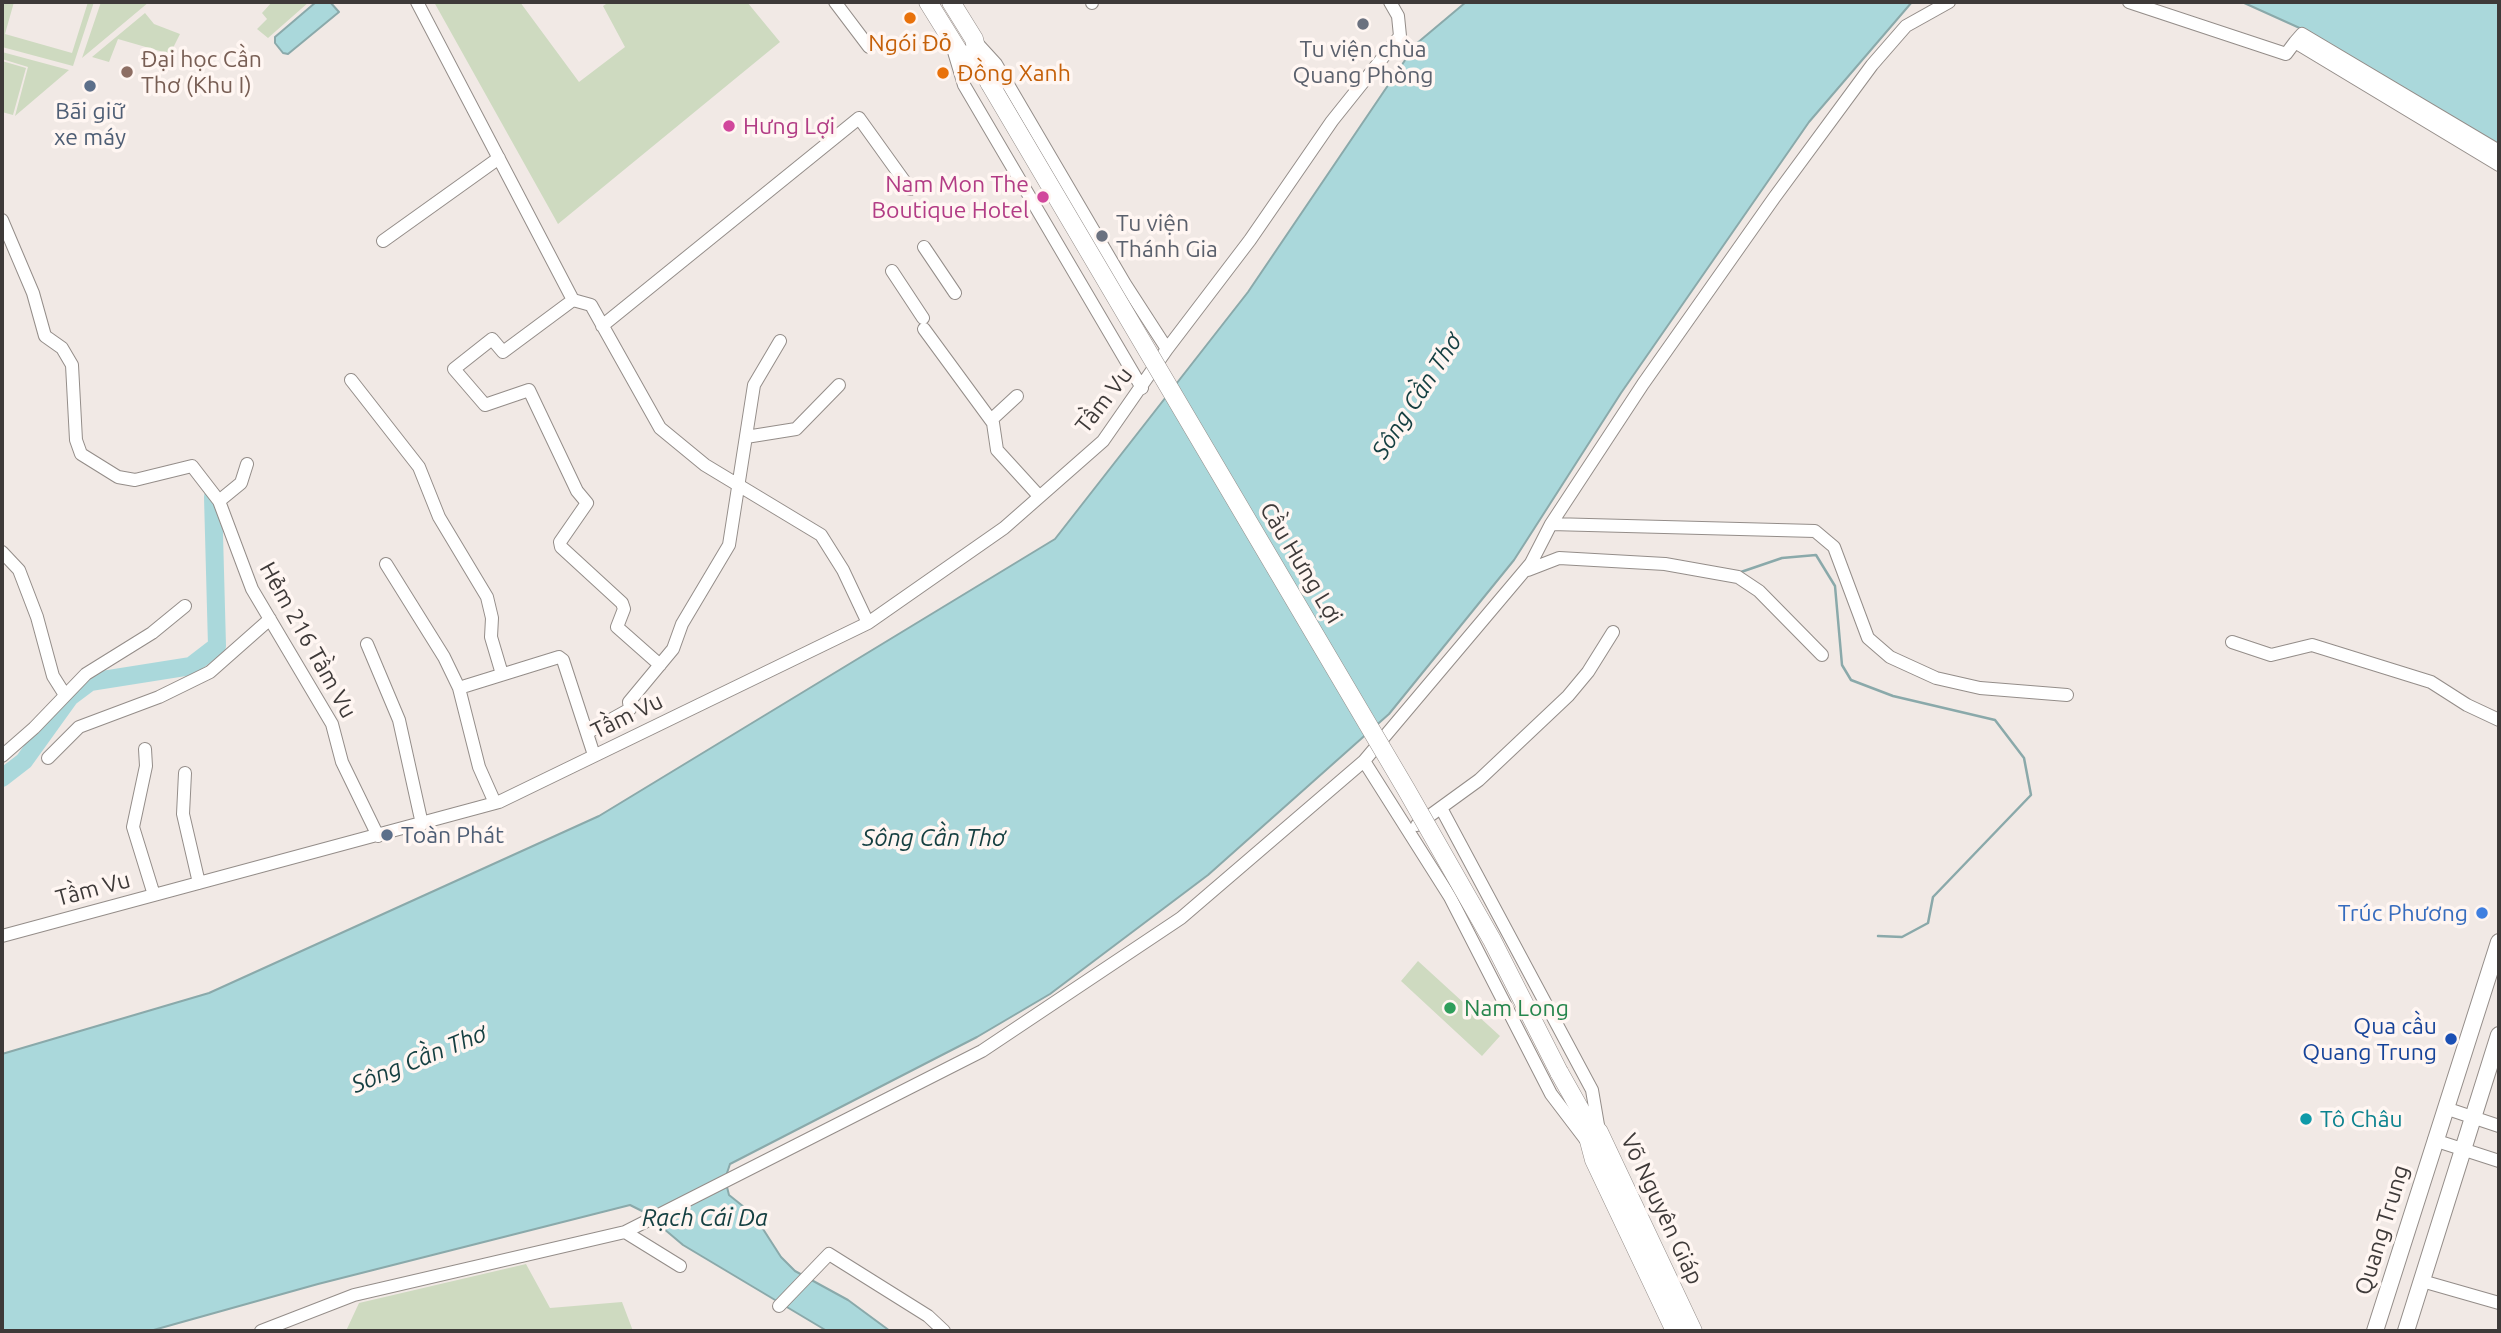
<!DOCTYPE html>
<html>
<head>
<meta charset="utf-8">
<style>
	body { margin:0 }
	#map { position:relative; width:2501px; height:1333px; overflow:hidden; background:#f1e9e5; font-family:Ubuntu,sans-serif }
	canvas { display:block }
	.frame { position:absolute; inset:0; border:4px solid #3e3a39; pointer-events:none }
</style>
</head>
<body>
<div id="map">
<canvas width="2501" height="1333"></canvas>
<div class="frame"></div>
</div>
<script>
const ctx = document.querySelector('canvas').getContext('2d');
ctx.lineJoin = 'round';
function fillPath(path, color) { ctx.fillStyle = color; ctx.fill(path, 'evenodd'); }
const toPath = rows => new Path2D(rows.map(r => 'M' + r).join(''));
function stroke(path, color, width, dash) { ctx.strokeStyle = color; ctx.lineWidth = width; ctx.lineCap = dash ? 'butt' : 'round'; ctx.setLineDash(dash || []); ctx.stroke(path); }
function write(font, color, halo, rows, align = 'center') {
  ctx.font = font + ' Ubuntu,sans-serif'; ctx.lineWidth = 7; ctx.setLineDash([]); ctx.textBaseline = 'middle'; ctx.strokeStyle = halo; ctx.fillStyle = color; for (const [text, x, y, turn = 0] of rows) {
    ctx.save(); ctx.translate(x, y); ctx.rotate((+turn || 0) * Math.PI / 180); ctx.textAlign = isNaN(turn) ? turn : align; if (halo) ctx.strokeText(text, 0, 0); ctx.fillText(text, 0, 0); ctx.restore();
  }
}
fillPath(toPath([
	[2,2,14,2,5,34,72,53,88,2,94,2,73,66,2,47],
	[101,2,149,2,82,58],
	[272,2,309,2,268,38,257,29,267,19,262,13],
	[434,2,520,2,579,82,625,47,603,6,609,2,747,2,780,42,558,224],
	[145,13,154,24,180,34,170,54,118,39,109,62,92,57],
	[2,52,69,70,15,116,28,67,2,59],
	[2,61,26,68,13,115,2,112],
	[1418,961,1500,1036,1482,1056,1401,981],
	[526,1264,550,1308,622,1302,633,1331,346,1331,359,1303]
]), '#cedac0');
const water = toPath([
	[316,2,330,2,339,12,288,54,283,53,275,43,275,37,316,2],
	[1466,2,1912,2,1809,122,1621,393,1514,560,1389,714,1208,875,1050,994,977,1037,730,1164,725,1179,729,1195,754,1215,781,1257,795,1271,848,1300,890,1331,827,1331,683,1245,644,1212,630,1205,318,1284,150,1331,2,1331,2,1054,209,993,599,816,1055,539,1248,292,1416,44,1466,2],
	[2242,2,2499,2,2499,147,2304,30,2242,2]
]);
fillPath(water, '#aad8db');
stroke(water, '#8aa9aa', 2);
stroke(toPath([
	[1738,573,1782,558,1816,555,1835,586,1842,665,1851,680,1893,696,1995,720,2024,758,2031,795,1933,897,1928,923,1902,937,1878,936]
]), '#8aa9aa', 2.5);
stroke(toPath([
	[2,778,24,761,70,697,90,682,191,666,217,646,213,497]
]), '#aad8db', 18);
const minor = toPath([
	[417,2,573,300,591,305,660,428,705,465,821,535,843,570,868,623],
	[835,2,869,47],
	[1092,2,1092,3],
	[2129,2,2286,54,2295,42,2499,165],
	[975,41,996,64,1125,284,1167,349],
	[2295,42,2302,34,2499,151],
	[952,45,964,85,1142,388],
	[2,220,33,293,45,336,62,348,72,365,76,440,81,454,118,477,135,480,192,466,219,501,252,589,332,724,342,762,378,836],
	[383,241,499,158],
	[924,247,955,293],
	[892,271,923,318],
	[573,300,503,352,492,339,454,369,485,405,529,390,577,491,587,503,560,542,561,547,622,603,624,609,617,627,660,665],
	[602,326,859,118,910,189],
	[924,329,993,423,997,450,1039,496],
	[351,380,419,467,439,517,487,597,492,618,491,637,502,674],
	[991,420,1017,396],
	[746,437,796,429,839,385],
	[219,501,241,483,247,464],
	[1551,524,1815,531,1834,547,1868,638,1890,657,1936,678,1980,688,2067,695],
	[2,552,19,570,37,617,53,676,65,695],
	[386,564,444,657,459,688],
	[1528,570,1559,558,1665,564,1738,577,1759,591,1822,655],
	[2232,642,2271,655,2312,645,2431,682,2467,705,2499,720],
	[367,644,399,720,422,824],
	[587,733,630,709,629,702,673,649,682,624,729,545,754,385,780,341],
	[145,749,146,766,133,827,154,895],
	[2,756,34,728,86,674,152,633,185,606],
	[48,758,79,727,159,697,210,672,270,619],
	[1364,761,1450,897,1551,1094,1586,1140],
	[185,773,183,814,199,883],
	[495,803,479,767,459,688,559,657,563,660,594,755],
	[1441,808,1592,1090,1599,1131],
	[1417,825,1479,780,1568,696,1588,672,1613,632],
	[2,936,499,802,868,623,1004,528,1103,441,1167,349,1250,240,1332,121,1400,36,1398,16,1390,2],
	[2445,1108,2499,1126],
	[2434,1140,2499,1161],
	[625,1232,982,1051,1181,918,1364,761,1531,563,1551,524,1643,384,1774,198,1872,65,1906,26,1949,2],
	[2422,1281,2499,1303],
	[779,1306,829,1254,928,1316,944,1331],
	[261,1331,354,1295,625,1232,680,1266]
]);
const major = toPath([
	[2375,1331,2499,942],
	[2406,1331,2499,1035]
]);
const highway = toPath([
	[928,2,959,52,980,65],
	[951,2,974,39,980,65,990,84],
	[1559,1072,1581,1111,1599,1132,1693,1331],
	[1581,1111,1594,1160,1675,1331]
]);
stroke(minor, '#948d89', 14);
stroke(major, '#948d89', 18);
stroke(highway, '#948d89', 19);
stroke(minor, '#fff', 12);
stroke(major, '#fff', 16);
stroke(highway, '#fff', 18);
const highwayBridge = toPath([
	[990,84,1406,789,1492,940,1559,1072]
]);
stroke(highwayBridge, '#948d89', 19, []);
stroke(highwayBridge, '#fff', 18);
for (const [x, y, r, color] of [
	[910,18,7,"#e8710a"],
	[1363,24,7,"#6b7280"],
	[127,72,7,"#8d6e63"],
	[943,73,7,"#e8710a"],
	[90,86,7,"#5c6f8a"],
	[729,126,7,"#d1479c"],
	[1043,197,7,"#d1479c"],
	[1102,236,7,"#6b7280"],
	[387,835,7,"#5c6f8a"],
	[2482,913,7,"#3f7fe0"],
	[1450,1008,7,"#2e9e5b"],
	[2451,1039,7,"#1a4fb4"],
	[2306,1119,7,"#0f9aa8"]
]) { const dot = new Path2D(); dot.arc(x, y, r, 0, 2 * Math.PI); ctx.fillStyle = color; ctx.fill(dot); stroke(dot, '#fff6f2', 2.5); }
write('23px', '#c56008', '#fff6f2', [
	["Ngói Đỏ",910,43],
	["Đồng Xanh",957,73,"left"]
]);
write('23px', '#5b616d', '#fff6f2', [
	["Tu viện chùa",1363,49],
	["Quang Phòng",1363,75],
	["Tu viện",1116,223,"left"],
	["Thánh Gia",1116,249,"left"]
]);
write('23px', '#785e54', '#fff6f2', [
	["Đại học Cần",141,59],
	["Thơ (Khu I)",141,85]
], 'left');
write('23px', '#4e5e75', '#fff6f2', [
	["Bãi giữ",90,111],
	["xe máy",90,137],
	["Toàn Phát",401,835,"left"]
]);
write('23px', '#b23c85', '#fff6f2', [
	["Hưng Lợi",743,126],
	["Nam Mon The",1029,184,"right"],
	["Boutique Hotel",1029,210,"right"]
], 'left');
write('23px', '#3e3a39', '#fff6f2', [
	["Tầm Vu",1104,400,-52],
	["Cầu Hưng Lợi",1301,563,59],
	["Hẻm 216 Tầm Vu",308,640,61],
	["Tầm Vu",627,716,-26],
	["Tầm Vu",93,889,-15],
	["Võ Nguyên Giáp",1662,1209,65],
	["Quang Trung",2382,1230,-73]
]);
write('23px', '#366cbe', '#fff6f2', [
	["Trúc Phương",2468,913]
], 'right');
write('23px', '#27864d', '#fff6f2', [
	["Nam Long",1464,1008]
], 'left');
write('23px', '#164399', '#fff6f2', [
	["Qua cầu",2437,1026],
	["Quang Trung",2437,1052]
], 'right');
write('23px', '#0d838f', '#fff6f2', [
	["Tô Châu",2320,1119]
], 'left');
write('italic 24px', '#143f41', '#fff6f2', [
	["Sông Cần Thơ",1417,396,-57],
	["Sông Cần Thơ",934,838],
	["Sông Cần Thơ",419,1059,-22],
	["Rạch Cái Da",705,1218]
]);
</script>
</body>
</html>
